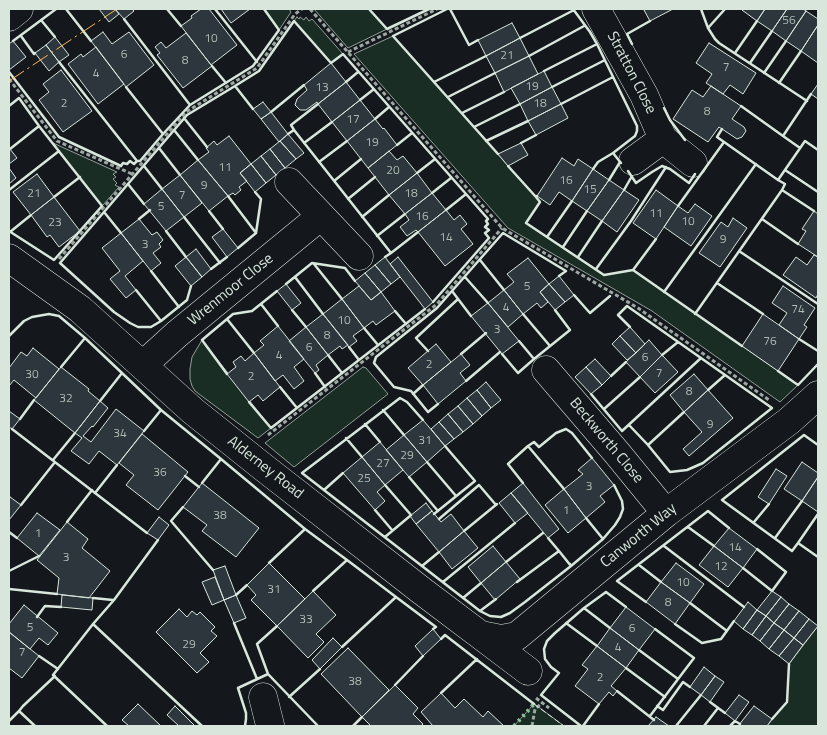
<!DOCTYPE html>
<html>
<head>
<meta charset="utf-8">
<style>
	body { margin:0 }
	#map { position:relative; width:827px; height:735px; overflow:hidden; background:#14181c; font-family:"Titillium Web",sans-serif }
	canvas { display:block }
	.frame { position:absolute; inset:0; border:10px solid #d8e6dc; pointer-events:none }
</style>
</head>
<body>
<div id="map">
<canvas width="827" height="735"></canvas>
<div class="frame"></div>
</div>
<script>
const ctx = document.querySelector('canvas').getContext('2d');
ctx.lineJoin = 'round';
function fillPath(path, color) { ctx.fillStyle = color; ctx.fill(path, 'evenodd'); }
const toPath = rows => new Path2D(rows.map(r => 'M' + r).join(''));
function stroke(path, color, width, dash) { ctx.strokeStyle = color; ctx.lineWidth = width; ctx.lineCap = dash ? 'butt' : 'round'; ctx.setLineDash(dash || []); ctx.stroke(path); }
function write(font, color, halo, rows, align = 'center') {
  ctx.font = font + ' "Titillium Web",sans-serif'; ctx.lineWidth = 4; ctx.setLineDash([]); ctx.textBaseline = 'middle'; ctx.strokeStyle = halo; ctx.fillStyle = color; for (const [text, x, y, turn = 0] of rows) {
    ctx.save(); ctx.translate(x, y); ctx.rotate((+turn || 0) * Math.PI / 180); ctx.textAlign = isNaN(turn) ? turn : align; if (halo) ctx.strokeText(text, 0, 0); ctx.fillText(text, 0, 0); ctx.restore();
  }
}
const green = toPath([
	[264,9,289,9,291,12,279,30,264,9],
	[314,9,369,9,387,29,348,48,314,9],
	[297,17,299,19,300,17,304,20,306,17,309,21,312,19,343,54,331,63,294,21,297,17],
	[393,36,540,202,526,223,604,275,633,270,798,385,780,402,652,311,508,228,354,54,393,36],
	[53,143,117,172,113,174,116,177,113,179,117,183,115,185,119,187,102,206,53,143],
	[202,340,271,428,258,438,195,391,192,386,190,379,190,369,192,357,202,340],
	[363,367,366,368,388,394,294,467,265,443,363,367],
	[818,626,818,726,767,726,787,702,789,664,818,626],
	[534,704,540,708,564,726,514,726,534,704]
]);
fillPath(green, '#1a2d24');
stroke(green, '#939e99', 1);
const building = toPath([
	[99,9,115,9,119,14,109,22,99,9],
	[115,9,132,9,134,11,124,19,115,9],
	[201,9,209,9,237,45,211,65,181,26,192,18,191,16,201,9],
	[221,9,250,9,231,23,221,9],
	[647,9,673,9,650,21,644,10,647,9],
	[742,9,765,9,757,21,742,10,742,9],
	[765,9,787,9,772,31,757,21,765,9],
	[787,9,803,9,806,11,786,41,772,31,787,9],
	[806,11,818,19,818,25,801,51,786,41,806,11],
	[512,23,520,38,486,56,478,40,512,23],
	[818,25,818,63,801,51,818,25],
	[103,32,112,44,129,32,154,65,126,87,91,41,103,32],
	[186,33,212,66,183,88,157,55,160,53,155,47,161,42,166,48,186,33],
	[55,37,69,55,59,62,46,45,55,37],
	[520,38,529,56,495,73,486,56,520,38],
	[13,41,26,57,9,70,9,44,13,41],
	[709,43,756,73,743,94,730,85,723,94,706,83,712,74,696,63,709,43],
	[46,45,59,62,49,71,35,53,46,45],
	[96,47,124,84,98,104,68,64,81,54,83,57,96,47],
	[529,56,538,74,504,92,495,73,529,56],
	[331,63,346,82,318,104,317,102,306,110,300,110,295,105,297,99,307,90,304,85,331,63],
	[61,70,92,111,63,132,39,100,49,92,43,84,61,70],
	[544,71,552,87,520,104,511,88,544,71],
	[346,82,360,100,332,122,318,104,346,82],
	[818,84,818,99,811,94,818,84],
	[711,86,741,106,732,119,744,127,746,131,742,137,737,139,719,127,708,142,673,119,692,90,703,97,711,86],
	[552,87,561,104,528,121,520,104,552,87],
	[360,100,375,119,347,141,332,122,360,100],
	[263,102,271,112,261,119,253,109,263,102],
	[561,104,568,118,536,135,528,121,561,104],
	[271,112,288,134,279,142,261,119,271,112],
	[375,119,383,129,384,128,397,145,368,168,347,141,375,119],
	[288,134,304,153,296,159,280,141,288,134],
	[229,136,251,164,240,173,247,181,239,187,241,190,235,195,233,193,228,196,198,160,209,152,206,148,214,141,217,145,229,136],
	[280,141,296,159,285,168,270,149,280,141],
	[521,143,528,155,508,166,498,154,521,143],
	[10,149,17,158,9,164,9,150,10,149],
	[270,149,285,168,276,175,261,156,270,149],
	[389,151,397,160,403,156,417,173,389,195,368,168,389,151],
	[261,156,276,175,266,183,251,164,261,156],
	[562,158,574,166,578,159,593,169,572,201,559,192,550,205,537,196,562,158],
	[198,160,228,196,209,211,180,175,198,160],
	[251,164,266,183,255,192,240,173,251,164],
	[9,168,16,178,9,184,9,168],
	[593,169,609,180,587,211,572,201,593,169],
	[417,173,432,193,405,214,389,195,417,173],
	[37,174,54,197,31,215,13,192,37,174],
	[180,175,202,203,184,217,162,189,180,175],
	[609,180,624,190,602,221,587,211,609,180],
	[162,189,184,217,166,231,144,204,162,189],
	[624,190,639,200,617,232,602,221,624,190],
	[656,190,678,206,656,239,633,223,656,190],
	[432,193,446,210,418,232,416,230,407,236,400,227,409,220,405,214,432,193],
	[54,197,80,231,59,247,50,235,47,237,31,215,54,197],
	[695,204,712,216,691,246,664,227,678,206,688,213,695,204],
	[446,210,454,220,460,215,467,224,461,229,473,244,445,266,418,232,446,210],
	[814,211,818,214,818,257,798,244,806,231,802,229,814,211],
	[733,218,747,228,720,267,699,253,721,222,728,227,733,218],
	[139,219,152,235,157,232,163,240,159,244,161,247,153,253,161,263,151,271,121,233,139,219],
	[223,229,238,248,227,257,212,237,223,229],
	[121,233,143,261,125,276,136,290,126,298,110,279,120,271,102,248,121,233],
	[196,249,211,269,202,277,186,257,196,249],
	[814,255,818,257,818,294,816,298,783,275,796,257,807,265,814,255],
	[186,257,202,277,191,286,175,266,186,257],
	[385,257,400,277,391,284,375,265,385,257],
	[398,257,433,302,425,309,390,264,398,257],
	[528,258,549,284,540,292,548,302,541,308,537,303,523,314,504,290,514,282,507,274,528,258],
	[375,265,391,284,381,292,365,273,375,265],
	[365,273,381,292,371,300,355,281,365,273],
	[559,276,574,295,565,302,549,284,559,276],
	[286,284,301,303,292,310,277,291,286,284],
	[549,284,565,302,555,310,540,292,549,284],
	[359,286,371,300,381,292,395,311,376,325,373,321,364,328,342,299,359,286],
	[783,286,815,308,804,325,807,327,799,339,779,325,787,313,772,303,783,286],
	[504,290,523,314,508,327,488,303,504,290],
	[342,299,364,328,353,336,357,341,349,347,323,314,342,299],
	[488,303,519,341,502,354,471,316,488,303],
	[323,314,348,345,342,349,340,346,328,355,306,327,323,314],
	[763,314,799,339,778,371,742,346,763,314],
	[278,326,304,359,294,367,304,381,294,389,283,375,275,381,254,353,264,345,260,341,278,326],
	[306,327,328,355,316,365,319,370,315,373,289,341,306,327],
	[630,327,645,344,636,353,620,336,630,327],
	[620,336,636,353,627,360,612,344,620,336],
	[649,340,662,355,640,377,626,362,649,340],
	[436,344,451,362,423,385,408,368,436,344],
	[33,348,59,369,36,398,14,380,9,386,9,368,21,352,27,356,33,348],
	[254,353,280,387,263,401,258,395,249,402,227,374,236,367,233,362,241,356,245,361,254,353],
	[461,354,470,365,460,373,466,381,438,404,423,385,461,354],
	[662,355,678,372,655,393,640,377,662,355],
	[595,359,611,376,602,385,586,367,595,359],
	[61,367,89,389,88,391,100,401,75,433,34,400,61,367],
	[586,367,602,385,591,394,575,377,586,367],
	[694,374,708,390,684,412,670,395,694,374],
	[486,382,501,400,491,408,477,390,486,382],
	[477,390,491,408,482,416,467,398,477,390],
	[708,390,733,418,689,456,683,449,702,432,684,412,708,390],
	[467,398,482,416,473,424,458,406,467,398],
	[100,401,108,408,93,427,92,426,83,436,91,442,116,409,144,431,117,465,99,451,89,464,71,451,82,438,75,433,100,401],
	[458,406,473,424,463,432,448,414,458,406],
	[9,411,20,419,12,429,9,427,9,411],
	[448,414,463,432,454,439,439,422,448,414],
	[423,420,445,446,427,462,404,435,423,420],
	[439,422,454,439,445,446,431,429,439,422],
	[142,434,188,472,158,510,126,485,134,475,119,463,142,434],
	[404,435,427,462,409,477,386,450,404,435],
	[380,442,403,470,385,485,362,457,380,442],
	[362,457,385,485,377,492,385,501,375,510,343,473,362,457],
	[592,458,614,485,600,496,605,502,586,518,564,489,583,474,578,470,592,458],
	[802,462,818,473,818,477,802,501,784,489,802,462],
	[776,469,787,476,769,504,758,497,776,469],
	[818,477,818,512,802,501,818,477],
	[202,483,259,528,236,557,202,531,207,525,183,507,202,483],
	[523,483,559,529,548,538,511,493,523,483],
	[564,489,586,518,568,533,545,505,564,489],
	[511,493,528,513,515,523,499,503,511,493],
	[10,497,21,505,9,520,9,499,10,497],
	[426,503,432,511,416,524,410,516,426,503],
	[432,511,441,522,451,514,464,531,439,552,416,524,432,511],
	[37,513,60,530,39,556,17,538,37,513],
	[159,517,169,525,158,540,147,533,159,517],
	[67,522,88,539,82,548,110,571,89,598,57,594,59,578,37,560,67,522],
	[729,528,757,549,743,568,714,546,729,528],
	[464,531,478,548,452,569,439,552,464,531],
	[493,546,506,562,481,583,468,567,493,546],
	[714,546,743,568,728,587,699,565,714,546],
	[506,562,520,579,495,600,481,583,506,562],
	[269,563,305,599,277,626,251,600,256,595,247,585,269,563],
	[676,563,704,584,690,603,661,582,676,563],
	[225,566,236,595,224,600,213,570,225,566],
	[215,577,224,600,212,605,202,582,215,577],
	[661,582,690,603,675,624,646,602,661,582],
	[313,591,336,615,316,634,324,642,308,658,277,626,313,591],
	[772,591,781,597,766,616,757,610,772,591],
	[62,595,93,598,92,610,61,607,62,595],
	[236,595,246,618,234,623,224,600,236,595],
	[781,597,789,604,774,623,766,616,781,597],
	[748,602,757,610,743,629,734,621,748,602],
	[789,604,799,611,784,630,774,623,789,604],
	[24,605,58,633,48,645,39,638,30,649,9,632,9,624,24,605],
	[626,607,655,629,639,650,610,628,626,607],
	[179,609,187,617,192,611,197,615,200,612,215,627,211,631,217,636,200,653,209,662,197,673,156,632,179,609],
	[757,610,766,616,752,635,743,629,757,610],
	[799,611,809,619,794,638,784,630,799,611],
	[766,616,774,623,760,641,752,635,766,616],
	[809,619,818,626,803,645,794,638,809,619],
	[774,623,784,630,769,649,760,641,774,623],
	[610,628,639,650,626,668,597,646,610,628],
	[433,629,441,639,423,656,415,646,433,629],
	[784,630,794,638,779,656,769,649,784,630],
	[9,632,39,656,22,678,9,668,9,632],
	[333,638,342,647,320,669,312,660,333,638],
	[794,638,803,645,789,664,779,656,794,638],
	[597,646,626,668,611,686,617,691,613,696,609,692,599,704,575,686,588,669,582,665,597,646],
	[348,648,389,690,362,717,321,674,348,648],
	[704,667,715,676,701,695,690,687,704,667],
	[715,676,724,682,710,702,701,695,715,676],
	[395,685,418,708,413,714,423,724,421,726,371,726,362,717,395,685],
	[441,693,455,708,464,699,483,717,488,711,504,726,433,726,421,712,441,693],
	[739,695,749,702,735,721,725,713,739,695],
	[138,704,161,726,129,726,122,720,138,704],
	[175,706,194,725,193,726,179,726,167,715,175,706],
	[754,706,772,719,767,726,738,726,754,706],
	[656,717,669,726,648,726,656,717]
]);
fillPath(building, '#2c363c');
stroke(building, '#d8e6dc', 1);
const street = toPath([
	[596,9,644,95,663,139,693,163],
	[9,17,19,9],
	[633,161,663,139],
	[289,182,359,256],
	[9,258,80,309,193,411,263,467,422,591,528,671],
	[143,365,177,334,321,216],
	[546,370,617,453,666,513],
	[481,635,501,639,517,636,666,513,789,421,818,395],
	[263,697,270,725]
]);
stroke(street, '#d8e6dc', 29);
stroke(toPath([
	[310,9,502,228,638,308,769,400],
	[348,52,437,9],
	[9,79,57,141,132,174],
	[59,259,186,112,257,68,295,14,302,9],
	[268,435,437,304,502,228],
	[536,698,549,708],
	[532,726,535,709,542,703]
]), '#9da8a2', 3, [4, 2.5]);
stroke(street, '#14181c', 28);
stroke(toPath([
	[514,726,534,704]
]), '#8ac095', 4, [2.5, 4]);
stroke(toPath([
	[534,704,564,726]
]), '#d8e6dc', 1, [6, 2.5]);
stroke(toPath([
	[66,9,91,41],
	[167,9,181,26],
	[215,9,257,62],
	[369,9,387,29,429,9],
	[447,9,393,36,498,154],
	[450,9,469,45,478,40],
	[573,9,590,32,597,44,637,126,637,131,635,136,613,153,621,163],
	[701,9,708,28],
	[725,9,708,28,715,39,719,43,807,101],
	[124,19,190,105,253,66,279,30,264,9],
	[41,20,55,37],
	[21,36,34,54,35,53],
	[520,38,574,10],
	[13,41,56,9],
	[632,44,627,34,650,21],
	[735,53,757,21],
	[529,56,584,26],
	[59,62,137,161],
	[750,63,772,31],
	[212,66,226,83],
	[544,71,597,44],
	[9,72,59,137,121,166,123,163,127,164,130,161,134,164,137,161,140,161,163,134,190,105],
	[764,73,786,41],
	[346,82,358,72],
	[434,82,486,56],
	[779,83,801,51],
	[235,86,259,71,294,21,331,63,343,54,488,219,486,221,488,224,485,227,489,230,485,233,489,238,433,302],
	[126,87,163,134],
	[552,87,605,60],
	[448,97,495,73],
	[360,100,374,89],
	[561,104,613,77],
	[9,106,19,98,39,126,102,206,54,260,9,231],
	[741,106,783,136],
	[664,108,670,120,685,140],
	[271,112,304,85],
	[462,113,504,92],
	[184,118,207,147],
	[375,119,389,107],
	[474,127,520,104],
	[722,129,717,137,778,180],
	[174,130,198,160],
	[294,130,391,253,385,257],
	[288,134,294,130,291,125,318,104],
	[486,141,528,121],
	[304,143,332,122],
	[521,143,536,135],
	[397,145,412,133],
	[159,148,180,175],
	[800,148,783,136,811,94],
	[10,149,39,126],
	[319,162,347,141],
	[144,166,162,189],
	[508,166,536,197],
	[593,169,598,162,613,153],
	[785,170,818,192],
	[628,171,636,183,652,172,662,166,670,169,689,183,695,174],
	[417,173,435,159],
	[609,180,620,162],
	[334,181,361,159],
	[128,184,144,204],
	[9,190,59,151],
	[624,190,632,176],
	[782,190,814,211],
	[432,193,451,178],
	[228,196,256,233],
	[537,196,536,197,540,202,526,223,604,275,633,270,742,346],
	[54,197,80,177],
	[348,199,375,177],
	[678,206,724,142],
	[446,210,466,194],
	[209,211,223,229],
	[104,212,187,115,235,86,253,109],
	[184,217,220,263],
	[362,217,389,195],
	[139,219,150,210],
	[762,219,798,244],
	[166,231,186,257],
	[10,232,31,215],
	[121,233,104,212,60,263,114,312,130,323,138,327,151,327,161,321,136,290],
	[377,236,405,214],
	[547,237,572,201],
	[563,247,587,211],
	[238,248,256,233,261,199,255,192],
	[739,251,818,304],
	[391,253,418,232],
	[578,257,602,221],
	[480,260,504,290],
	[314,264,342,299],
	[211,269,227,257],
	[596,269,631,221,666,167],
	[633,270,656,239],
	[151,271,179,307],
	[295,277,323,314],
	[465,277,488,303],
	[717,283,763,314],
	[286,284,312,263,345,268,355,281],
	[452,291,471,316],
	[664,292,756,164],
	[574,295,589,312],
	[261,304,278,326],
	[292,310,306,327],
	[395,311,406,324],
	[590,313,610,296],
	[523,314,550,346],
	[695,314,782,190,785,184,778,180,805,141,818,150],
	[227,319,254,353],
	[161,321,187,300,191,286],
	[364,328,378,345],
	[9,336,24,321,32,317,49,314,59,316,85,338,161,410,221,459],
	[799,339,818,351],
	[519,341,534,359],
	[349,347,359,360],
	[428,351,416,338,458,299],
	[461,354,486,333],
	[502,354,518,373,534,359,570,330,555,310],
	[328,355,342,373],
	[662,355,678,342],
	[61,367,85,338],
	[778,371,798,385,818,364],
	[315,373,325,387],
	[227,374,202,340,233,314,252,311,277,291],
	[611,376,626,362],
	[466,381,500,352],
	[280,387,297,408],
	[708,390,725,375],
	[413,394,423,385],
	[591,394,622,431,701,358],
	[100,401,122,373],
	[249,402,271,428,425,309],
	[438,404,428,412,411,391,394,387,374,363,376,357,437,308,503,233,566,271,559,276],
	[604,409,640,377],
	[383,410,404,435],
	[20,419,34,400],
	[423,420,407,402,400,398,302,473,480,611,490,616,501,617,510,613,525,602,571,566,559,551,517,582],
	[365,424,380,442],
	[629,425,648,445,670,472,687,470,703,463,772,408,627,306,618,315,630,327],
	[12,429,147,533],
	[144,431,161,410],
	[346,438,362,457],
	[648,445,684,412],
	[818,445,804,435,722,500,792,551,798,543,818,557],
	[53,460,75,433],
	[427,462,456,496],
	[185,476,199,487],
	[409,477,438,511],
	[202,483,221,459,305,529],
	[523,483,508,464,528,446],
	[385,485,411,515],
	[564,489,528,446,534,442,539,447,556,433,566,429,572,433,592,458],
	[324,490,343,473],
	[95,493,117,465],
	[21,505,55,462],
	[183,507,171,521,213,570],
	[375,510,392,530],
	[434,514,475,481,445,446],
	[439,519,479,485,496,505],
	[67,522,92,490],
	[754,522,769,504],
	[688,527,714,546],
	[464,531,497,504],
	[9,532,17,538],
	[385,537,410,516],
	[548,538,559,551,558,551],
	[775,538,802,501],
	[603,539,615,525,620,517,623,509,622,501,614,485],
	[158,540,114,600,93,624,202,726],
	[798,543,818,514],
	[664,546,744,607],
	[506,562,543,533],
	[269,563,305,529,347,560],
	[570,564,571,566,603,539,586,518],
	[639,565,661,582],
	[422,566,439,552],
	[743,568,772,591,786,572,757,549],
	[9,571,39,556],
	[443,582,515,523],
	[9,589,57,594],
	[313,591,347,560,396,597],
	[236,595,247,585],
	[93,598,113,600],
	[463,598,481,583],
	[646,602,617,581,708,511,729,528],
	[690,603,727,631],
	[584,608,610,628],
	[480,611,496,599],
	[37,617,45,606,61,607],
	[234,623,257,679],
	[566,623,597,646],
	[93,624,53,675,107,726],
	[675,624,702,643,721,639,734,621],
	[441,639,445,635,534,704],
	[342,647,396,597,436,627,433,629],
	[639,650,678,679],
	[39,656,58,669],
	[626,668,665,697],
	[268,674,257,644,277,626],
	[395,685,423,656],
	[617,691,654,720],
	[441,693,477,659],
	[289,697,320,669],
	[710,702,725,713],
	[657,706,663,710,683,682,690,687],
	[650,716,694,658,655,629],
	[772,719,787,702,789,664],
	[9,721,19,711],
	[35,726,19,711,23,706,55,676],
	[245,726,246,719,246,713,238,688,268,674,318,726],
	[353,726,362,717],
	[581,726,541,695,559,673,551,667,545,659,544,649,547,641,555,633,584,608,606,592,626,607],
	[583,726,599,704],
	[676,726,701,695],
	[704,726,718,708],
	[730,726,735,721,740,724]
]), '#d8e6dc', 2.5);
stroke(toPath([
	[9,81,117,9]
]), '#ffb74d', 1, [18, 4, 2.5, 4]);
write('12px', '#adbab4', null, [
	["56",789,21],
	["10",211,39],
	["6",124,55],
	["21",507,56],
	["8",185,61],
	["7",726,68],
	["4",96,74],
	["19",532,87],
	["13",322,88],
	["2",64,104],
	["18",540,104],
	["8",707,112],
	["17",353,120],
	["19",372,143],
	["11",225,168],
	["20",393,171],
	["16",566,181],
	["9",204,186],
	["15",590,190],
	["21",34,194],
	["18",411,194],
	["7",182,196],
	["5",161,207],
	["11",656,214],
	["16",422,217],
	["10",688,222],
	["23",55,223],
	["14",446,238],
	["9",723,240],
	["3",145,245],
	["5",527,287],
	["4",506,308],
	["74",798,310],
	["10",344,321],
	["3",497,330],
	["8",327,336],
	["76",770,342],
	["6",309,348],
	["4",279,356],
	["6",645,358],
	["2",429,365],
	["7",659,374],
	["30",32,375],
	["2",251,377],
	["8",689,392],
	["32",66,399],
	["9",710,425],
	["34",120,434],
	["31",425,441],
	["29",407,456],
	["27",383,464],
	["36",160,473],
	["25",364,479],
	["3",589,487],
	["1",566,511],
	["38",220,516],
	["1",38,534],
	["14",735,548],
	["3",66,558],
	["12",721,567],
	["10",683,583],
	["31",274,590],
	["8",668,603],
	["33",306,620],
	["5",30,628],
	["6",632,629],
	["29",189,645],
	["4",618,648],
	["7",22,653],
	["2",600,678],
	["38",355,682]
]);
write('15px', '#d8e6dc', '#14181c', [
	["Stratton Close",631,73,63],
	["Wrenmoor Close",231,290,-39],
	["Beckworth Close",606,441,50],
	["Alderney Road",265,468,38],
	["Canworth Way",639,536,-39]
]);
</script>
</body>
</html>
